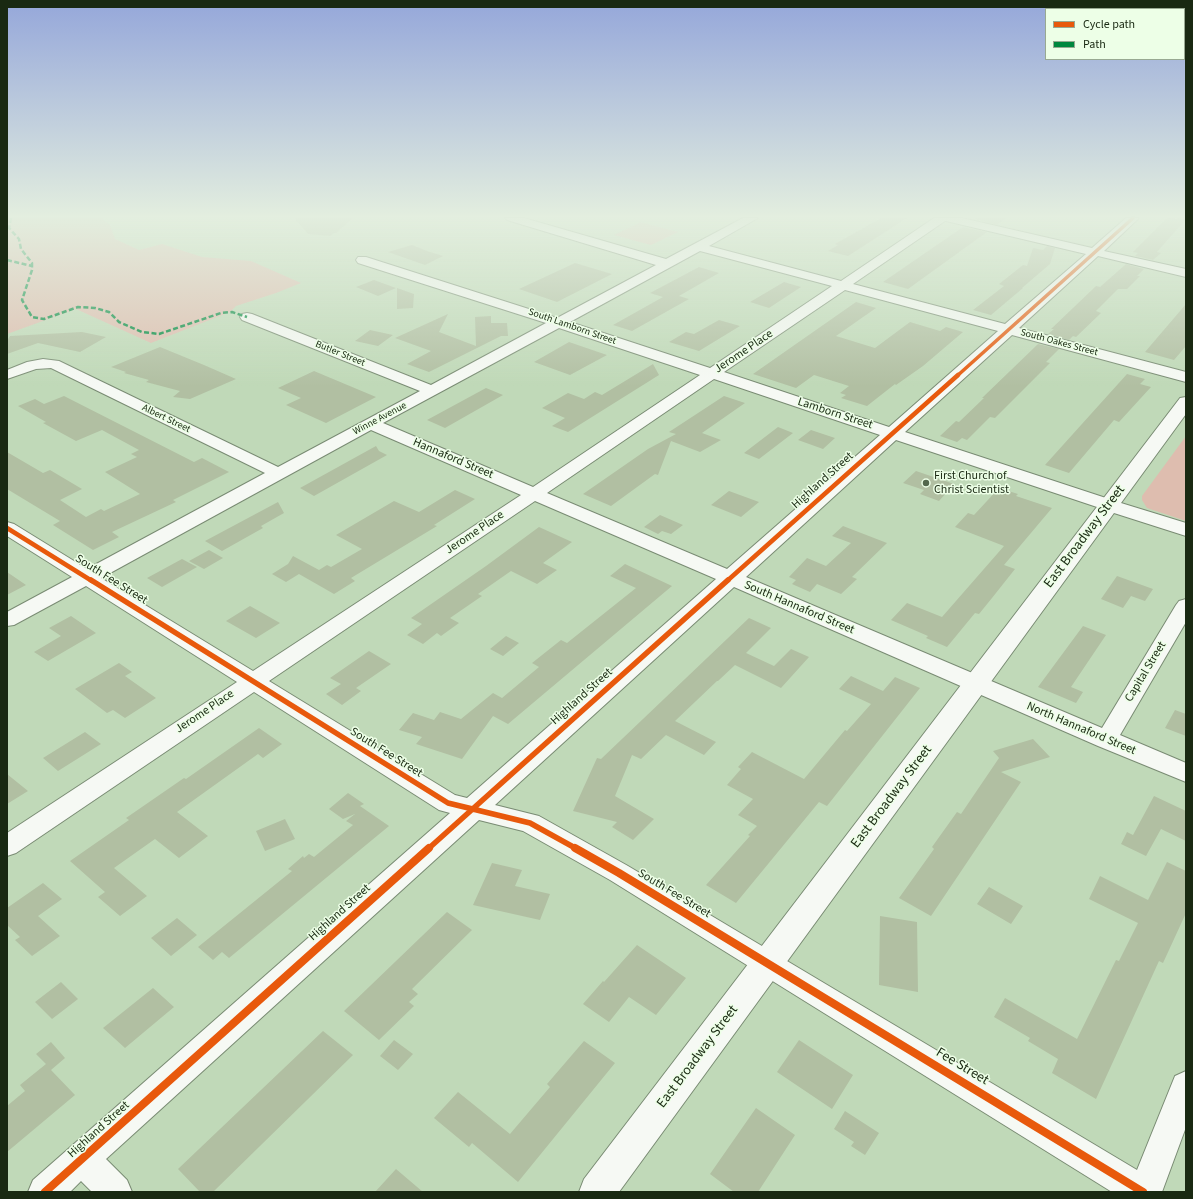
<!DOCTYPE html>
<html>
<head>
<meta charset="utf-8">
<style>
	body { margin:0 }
	#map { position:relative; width:1193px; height:1199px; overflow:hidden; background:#c0d9b8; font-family:"Source Sans 3",sans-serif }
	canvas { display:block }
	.frame { position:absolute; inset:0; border:8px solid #192912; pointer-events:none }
	.legend { position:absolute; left:1045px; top:8px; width:140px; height:52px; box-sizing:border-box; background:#edffe7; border:1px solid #98a992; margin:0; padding:5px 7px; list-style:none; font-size:12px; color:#192912 }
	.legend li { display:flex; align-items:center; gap:8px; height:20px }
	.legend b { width:20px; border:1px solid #98a992 }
</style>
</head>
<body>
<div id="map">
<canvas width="1193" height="1199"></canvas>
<div class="frame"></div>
<ul class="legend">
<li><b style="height:5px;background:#e8590c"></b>Cycle path</li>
<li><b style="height:5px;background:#00873e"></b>Path</li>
</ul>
</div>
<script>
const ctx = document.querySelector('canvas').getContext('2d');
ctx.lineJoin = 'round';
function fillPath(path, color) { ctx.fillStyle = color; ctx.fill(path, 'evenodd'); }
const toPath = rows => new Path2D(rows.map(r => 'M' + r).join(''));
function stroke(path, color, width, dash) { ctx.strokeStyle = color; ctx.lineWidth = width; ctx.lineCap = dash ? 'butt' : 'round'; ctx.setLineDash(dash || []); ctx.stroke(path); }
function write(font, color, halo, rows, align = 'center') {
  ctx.font = font + ' "Source Sans 3",sans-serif'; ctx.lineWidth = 3; ctx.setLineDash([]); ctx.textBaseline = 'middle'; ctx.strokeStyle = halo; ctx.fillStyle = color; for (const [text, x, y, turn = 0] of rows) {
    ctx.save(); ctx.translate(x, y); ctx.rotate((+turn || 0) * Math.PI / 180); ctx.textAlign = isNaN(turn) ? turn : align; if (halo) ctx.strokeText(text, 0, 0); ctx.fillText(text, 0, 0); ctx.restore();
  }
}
fillPath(toPath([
	[7,218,101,218,110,225,115,239,139,250,162,244,202,257,251,261,301,283,276,293,236,306,230,312,151,343,76,309,7,334],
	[641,222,644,223,678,232,651,245,614,235],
	[1186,436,1186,521,1147,508,1142,500,1142,496]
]), '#debdaf');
fillPath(toPath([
	[294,218,353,218,336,233,334,233,330,236,308,234],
	[881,218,907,218,848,256,828,251,838,245,835,244],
	[975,218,1006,218,997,225,974,219],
	[1167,218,1186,219,1157,252,1161,253,1153,260,1135,256,1138,253,1133,252],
	[963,227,987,232,908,289,883,282],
	[412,245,427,251,443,256,425,265,388,252],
	[1047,246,1055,248,1050,264,1022,288,1023,288,991,315,973,310,1004,286,999,284,1023,265,1027,266,1033,248,1043,250],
	[575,263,612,274,557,302,519,289],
	[1126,264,1144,269,1137,276,1140,276,1127,289,1118,289,1096,311,1101,313,1076,337,1073,336,1069,340,1048,334,1054,329,1051,329,1096,286,1100,287],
	[699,267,719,273,679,296,689,299,632,331,613,325,663,297,650,293],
	[374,280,396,288,378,296,356,287],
	[784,282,801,287,769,308,750,302],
	[397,288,414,294,413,308,397,309],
	[856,302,876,308,836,336,875,348,910,322,940,331,946,327,963,332,923,366,896,385,895,384,867,406,841,398,846,395,840,393,849,386,814,375,796,388,753,374],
	[1186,304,1186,346,1174,360,1145,352],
	[448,314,439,332,476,346,475,317,491,316,491,323,507,323,508,336,501,336,429,372,407,364,431,351,395,338],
	[719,320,740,326,699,351,669,342,686,332,694,334],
	[370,330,393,335,378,346,355,341],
	[82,332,106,337,80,352,38,343,7,354,7,341,10,336],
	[569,342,607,355,570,375,534,362],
	[1038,344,1059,349,1046,362,1050,363,995,418,990,417,967,440,962,438,957,442,940,436,956,421,959,422,984,398,982,398],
	[160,347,204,365,236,379,190,399,173,397,180,391,146,382,149,380,124,373,126,372,111,367],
	[653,364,659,375,568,432,552,426,565,418,542,408,568,393,584,399,595,392,602,395],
	[314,371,376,397,326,423,286,405,301,398,278,388],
	[1127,374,1145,379,1140,384,1151,387,1119,422,1114,420,1069,473,1045,465],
	[486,388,503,395,445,428,427,420],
	[64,396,194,462,202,458,229,472,173,500,176,502,112,532,119,537,93,550,53,525,60,521,7,489,7,452,43,473,50,470,82,489,60,500,86,517,101,509,104,511,140,494,105,472,137,457,131,454,139,450,102,430,76,441,43,423,46,422,18,406,35,399,44,404],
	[724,396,745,403,702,433,721,440,700,452,671,441,658,475,655,474,611,506,583,494,648,449,676,434,669,432],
	[778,427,793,433,759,459,744,453],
	[811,430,835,438,823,449,798,440],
	[376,446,379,451,387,455,314,496,300,488],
	[916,471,954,484,939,501,920,494,924,490,903,483],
	[999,488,1018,494,1016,496,1052,508,1004,565,1015,569,992,598,979,614,975,613,947,647,926,638,928,636,891,620,907,603,942,617,1004,546,955,527,968,513,974,515],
	[455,490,475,499,434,525,437,526,351,578,355,581,334,594,299,574,286,582,272,574,288,564,293,556,319,570,327,565,331,567,362,549,336,535,394,501,419,512],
	[729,491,759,502,741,517,711,505],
	[278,502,284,513,261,526,263,528,222,551,205,541],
	[660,515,683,525,671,534,662,531,658,534,644,527],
	[843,526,887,543,852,577,857,579,841,594,817,584,810,592,792,584,796,580,789,577,807,558,826,566,851,543,832,536],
	[539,527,572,542,543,563,557,570,537,584,511,571,478,594,482,596,450,618,459,623,441,636,437,633,423,644,407,635,422,624,411,618,486,566],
	[209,550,223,558,204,569,189,561],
	[182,559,197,567,162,587,147,578],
	[625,564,672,586,508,724,493,716,462,759,416,744,422,737,399,730,413,713,434,720,440,712,461,719,493,693,502,698,539,667,532,663,561,640,567,643,636,588,610,576],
	[7,572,26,585,7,595],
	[1117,576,1153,589,1145,601,1131,596,1123,608,1101,599],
	[250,606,280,623,256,638,226,621],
	[71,616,96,633,48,661,34,652,61,636,49,628],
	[749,618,771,628,746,653,774,666,791,649,809,657,781,688,735,665,718,681,717,681,675,721,716,742,704,755,666,735,641,759,632,755,615,796,654,819,633,840,612,827,617,822,573,811,597,758,601,759],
	[1083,626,1106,635,1071,687,1083,692,1076,703,1038,687],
	[506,636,519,643,503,656,490,649],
	[369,651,391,664,356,688,361,691,342,705,326,694,341,684,330,678],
	[119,663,132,672,125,676,156,698,125,718,113,710,107,713,75,689],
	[851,676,883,691,895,677,920,688,827,806,819,802,736,903,706,885,750,836,748,835,757,826,738,815,753,799,727,785,741,769,738,767,752,752,804,779,845,730,847,731,871,704,839,689],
	[1175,710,1186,714,1186,736,1165,728],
	[259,728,282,744,263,758,258,754,177,812,208,836,179,858,155,839,114,868,147,896,120,916,98,897,105,892,70,861,129,820,126,818,184,778,186,779],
	[85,732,101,744,58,771,43,758],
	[1033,739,1050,757,1001,772,1021,782,931,916,899,898,934,849,932,847,957,812,961,814,999,758,993,751],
	[7,774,28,791,7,804],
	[348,793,364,804,360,806,389,826,229,958,222,952,213,960,198,947,292,871,288,869,303,856,304,858,309,854,314,857,353,825,346,821,355,814,343,819,329,809],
	[1154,796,1186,811,1186,841,1161,829,1146,856,1121,844,1127,832,1133,835],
	[285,819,295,839,265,851,256,831],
	[1167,862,1186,871,1186,913,1163,963,1159,961,1096,1099,1052,1073,1058,1059,1028,1041,1030,1038,994,1017,1005,998,1077,1039,1116,960,1119,961,1138,923,1089,899,1100,876,1148,900],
	[492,863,522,870,515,886,550,894,540,920,473,905],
	[43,883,62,899,38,916,60,936,32,956,15,940,20,937,7,925,7,908],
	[989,887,1023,906,1011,924,977,904],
	[447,912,472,930,412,989,418,994,409,1002,414,1006,379,1040,344,1011],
	[880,916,917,922,918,992,879,985],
	[177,918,197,935,171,956,151,938],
	[637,945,686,978,656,1015,629,997,609,1022,583,1004,603,981,604,982],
	[61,982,78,999,52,1019,35,1002],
	[153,988,174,1007,125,1048,103,1028],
	[323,1031,353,1055,213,1192,200,1192,178,1169],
	[394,1040,413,1054,398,1070,380,1056],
	[799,1040,853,1075,832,1109,777,1072],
	[584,1041,615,1063,518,1182,472,1143,469,1147,434,1118,458,1092,510,1134,550,1087,547,1084],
	[51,1042,65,1058,51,1070,75,1095,7,1152,7,1106,25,1091,20,1085,46,1064,36,1054],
	[756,1108,795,1135,758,1192,734,1192,710,1174],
	[845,1111,879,1133,865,1155,851,1146,854,1142,834,1129],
	[396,1169,423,1192,375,1192]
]), '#b1bfa2');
const minor = toPath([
	[505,218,524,218,666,259,743,218,758,218,709,246,841,281,934,218,962,218,1092,248,1126,218,1139,218,1104,251,1186,269,1186,277,1098,256,1019,328,1186,372,1186,382,1012,335,905,432,1115,501,1118,505,1115,509,1109,510,1103,509,896,440,746,577,1102,728,1176,605,1179,601,1186,599,1186,622,1120,735,1186,763,1186,782,1098,746,734,587,495,805,539,816,628,866,1137,1170,1175,1076,1186,1071,1186,1127,1162,1192,1112,1192,610,880,523,831,479,820,106,1159,127,1180,132,1192,92,1192,81,1181,70,1192,28,1192,33,1180,450,813,439,810,254,692,16,853,7,856,7,833,237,682,86,586,14,625,7,626,7,612,72,577,7,536,7,522,14,524,87,569,265,473,51,368,36,369,7,379,7,370,27,362,43,359,59,361,278,467,420,391,242,320,240,317,242,314,247,313,252,314,431,385,546,323,358,263,356,260,358,257,366,257,557,318,656,265,507,220,505,218],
	[945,221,946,221,1086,254,1005,324,853,284,945,221],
	[700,251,832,286,710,368,570,322,700,251],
	[845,290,998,331,889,427,724,372,845,290],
	[559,328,700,375,533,487,383,423,559,328],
	[714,379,880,435,727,569,547,493,714,379],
	[371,430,521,495,253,671,101,578,371,430],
	[535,501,716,579,467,798,455,795,269,681,535,501]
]);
const tertiary = toPath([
	[1186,397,1186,414,1121,503,1186,523,1186,536,1114,513,619,1192,579,1192,584,1179,1180,398,1186,397]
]);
stroke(minor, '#798b73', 2);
stroke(tertiary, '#798b73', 2);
fillPath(minor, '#f6f9f4');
fillPath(tertiary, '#f6f9f4');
stroke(toPath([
	[11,218,9,228,19,239,21,249,32,263,32,270,22,300,32,317,44,319,78,307,95,308,109,312,119,322,142,332,159,334,221,313,232,312,247,317],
	[7,260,32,266]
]), '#00873e', 2.5, [5, 2.5]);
stroke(toPath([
	[957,376,1133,218]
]), '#e8590c', 3.5);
stroke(toPath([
	[7,528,92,581],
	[727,581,958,375]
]), '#e8590c', 4.5);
stroke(toPath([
	[91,580,448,803,530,823,577,849],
	[428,849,728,580]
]), '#e8590c', 5.5);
stroke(toPath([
	[575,848,619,873,1143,1192],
	[45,1192,429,848]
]), '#e8590c', 8);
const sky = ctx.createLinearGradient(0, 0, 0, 386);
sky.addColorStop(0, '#95a7da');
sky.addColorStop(0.56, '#e3eedf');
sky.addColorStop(1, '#e3eedf00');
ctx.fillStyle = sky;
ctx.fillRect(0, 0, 1193, 386);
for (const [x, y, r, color] of [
	[926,483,4,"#53674c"]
]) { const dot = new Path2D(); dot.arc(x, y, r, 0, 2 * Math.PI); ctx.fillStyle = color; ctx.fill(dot); stroke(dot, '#edffe7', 1.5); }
write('10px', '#192912', '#edffe7', [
	["South Lamborn Street",572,327,19],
	["South Oakes Street",1059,343,15],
	["Butler Street",340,354,22],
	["Albert Street",166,419,26],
	["Winne Avenue",380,419,-28]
]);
write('12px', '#192912', '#edffe7', [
	["Jerome Place",744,352,-34],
	["Lamborn Street",835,414,18],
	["Hannaford Street",453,459,23],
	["Highland Street",823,481,-42],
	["Jerome Place",475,533,-34],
	["South Fee Street",111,580,32],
	["South Hannaford Street",799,608,23],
	["Capital Street",1146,672,-59],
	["Highland Street",582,697,-42],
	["Jerome Place",205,712,-34],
	["North Hannaford Street",1081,729,23],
	["South Fee Street",386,753,32],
	["South Fee Street",674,894,31],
	["Highland Street",340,913,-42],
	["Highland Street",99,1130,-42]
]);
write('12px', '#192912', '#edffe7', [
	["First Church of",934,476],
	["Christ Scientist",934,490]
], 'left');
write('14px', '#192912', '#edffe7', [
	["East Broadway Street",1085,537,-53],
	["East Broadway Street",892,797,-53],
	["East Broadway Street",698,1057,-53],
	["Fee Street",962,1067,31]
]);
</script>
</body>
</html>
